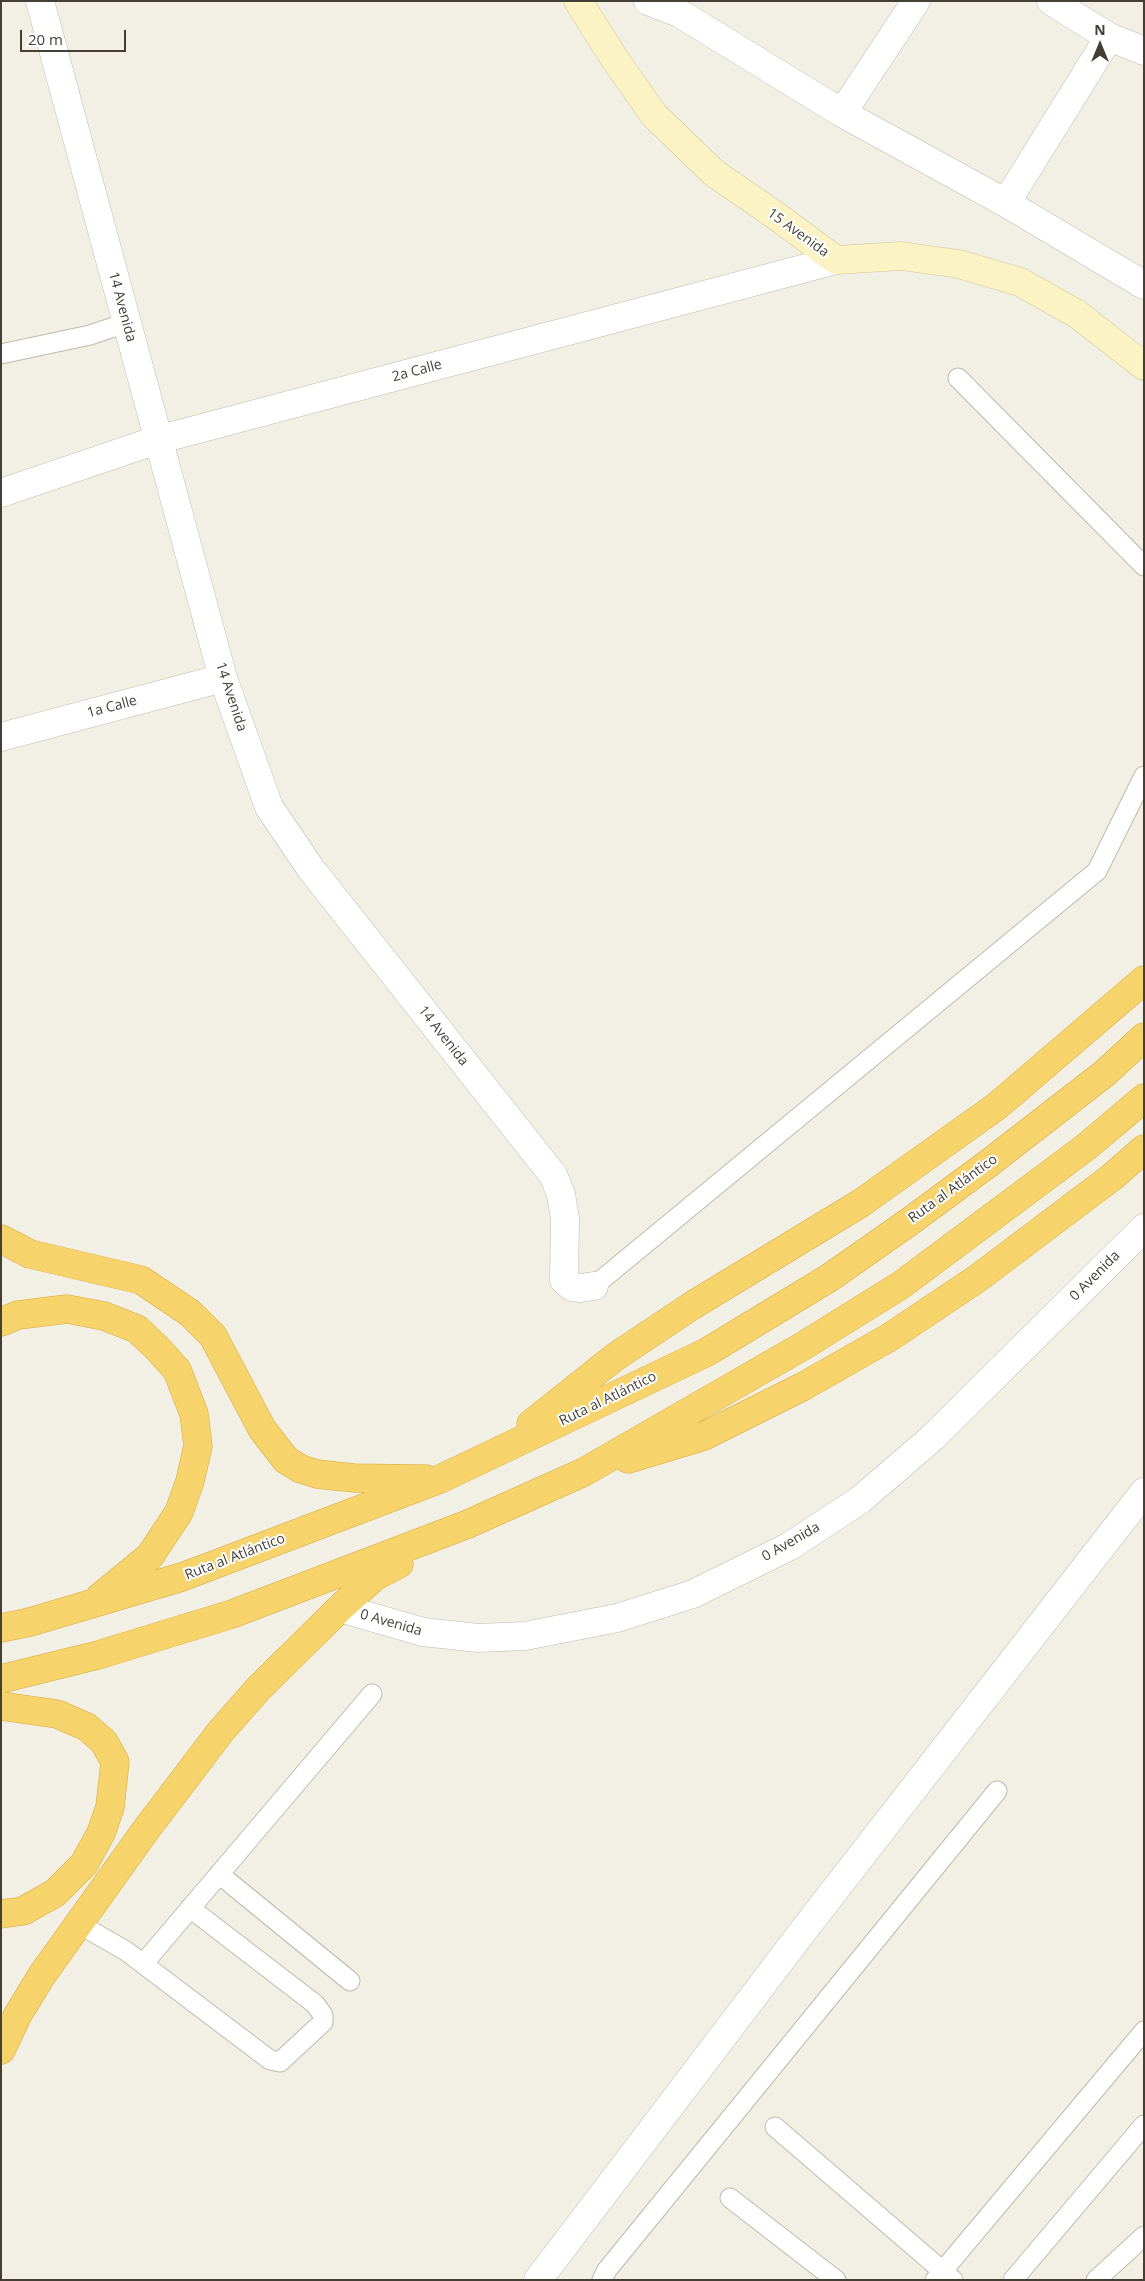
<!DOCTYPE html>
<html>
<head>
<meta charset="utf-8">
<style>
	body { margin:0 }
	#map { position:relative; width:1145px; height:2281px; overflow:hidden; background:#f2efe5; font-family:"Open Sans",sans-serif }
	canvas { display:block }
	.frame { position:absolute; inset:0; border:2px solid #443f35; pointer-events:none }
	.north { position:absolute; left:1075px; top:20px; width:50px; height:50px; -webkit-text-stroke:4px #fff; paint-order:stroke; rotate:0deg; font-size:14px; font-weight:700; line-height:20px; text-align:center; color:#443f35 }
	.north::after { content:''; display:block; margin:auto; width:18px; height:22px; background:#443f35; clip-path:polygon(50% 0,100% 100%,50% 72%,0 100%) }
	.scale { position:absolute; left:20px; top:30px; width:106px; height:22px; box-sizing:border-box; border:2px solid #443f35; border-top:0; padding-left:6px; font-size:15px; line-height:18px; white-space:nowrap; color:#443f35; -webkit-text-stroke:4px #fff; paint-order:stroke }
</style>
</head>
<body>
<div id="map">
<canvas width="1145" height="2281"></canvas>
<div class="frame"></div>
<div class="north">N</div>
<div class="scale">20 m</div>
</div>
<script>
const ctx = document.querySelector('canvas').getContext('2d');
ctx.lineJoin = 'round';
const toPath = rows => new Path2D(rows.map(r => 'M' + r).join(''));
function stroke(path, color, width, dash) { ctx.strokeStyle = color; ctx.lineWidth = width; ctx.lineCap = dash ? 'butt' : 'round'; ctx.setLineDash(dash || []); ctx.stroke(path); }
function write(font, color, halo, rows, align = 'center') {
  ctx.font = font + ' "Open Sans",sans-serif'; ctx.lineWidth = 4; ctx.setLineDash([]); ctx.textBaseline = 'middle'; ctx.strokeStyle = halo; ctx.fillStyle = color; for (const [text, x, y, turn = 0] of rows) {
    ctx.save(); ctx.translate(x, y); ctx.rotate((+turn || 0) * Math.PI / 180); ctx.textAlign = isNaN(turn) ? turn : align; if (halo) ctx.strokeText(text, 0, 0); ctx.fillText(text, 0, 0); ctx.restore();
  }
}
const lane = toPath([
	[1,354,90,335,126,323],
	[958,378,1144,566],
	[594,1286,1097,871,1144,776],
	[219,1874,350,1981],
	[79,1924,126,1951,270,2060,280,2062,323,2022,323,2015,315,2004,190,1908],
	[143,1964,372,1694],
	[775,2127,953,2280],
	[730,2198,836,2280],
	[602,2280,607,2270,997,1791],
	[935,2280,1144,2031],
	[1013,2280,1144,2125],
	[1096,2280,1144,2236]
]);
const street = toPath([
	[40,1,223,678,269,807,311,869,553,1175,561,1194,565,1219,564,1280,572,1287,581,1288,594,1286],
	[648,1,679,13,842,113,1006,203,1144,285],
	[1051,1,1109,37,1144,51],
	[842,113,916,1],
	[1006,203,1109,37],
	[1,493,157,440,836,260],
	[1,737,223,678],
	[340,1608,423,1632,478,1638,525,1636,617,1618,693,1594,790,1546,860,1500,932,1438,1144,1228],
	[538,2280,803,1931,1144,1492]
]);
const secondary = toPath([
	[578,1,614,58,654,115,714,173,775,215,836,260,901,256,959,264,1020,282,1077,314,1144,366]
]);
const highway = toPath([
	[1,1239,30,1254,141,1280,190,1313,213,1336,262,1429,286,1460,301,1469,317,1474,354,1478,426,1479],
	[1,1322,18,1315,67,1309,104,1316,137,1329,158,1349,177,1370,194,1414,198,1446,190,1481,179,1512,150,1556,100,1597],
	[531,1424,615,1357,693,1305,861,1203,997,1106,1144,980],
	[628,1459,704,1436,802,1387,890,1337,978,1278,1112,1177,1144,1149],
	[1,1628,30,1622,182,1577,440,1479,707,1352,829,1278,909,1222,989,1163,1105,1073,1144,1037],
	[1,1679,98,1655,232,1614,468,1524,584,1472,803,1346,901,1285,1086,1147,1144,1098],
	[1,1706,57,1714,87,1727,104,1742,115,1762,110,1807,101,1833,84,1864,55,1893,23,1911,1,1914],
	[1,2050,17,2016,42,1975,145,1831,221,1731,258,1689,340,1608,374,1577,399,1564]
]);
stroke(lane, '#c0baab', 21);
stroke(street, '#c0baab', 29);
stroke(secondary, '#d0c597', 29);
stroke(highway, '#d6a93b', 29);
stroke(lane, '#fff', 19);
stroke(street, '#fff', 28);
stroke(secondary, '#fcf3c5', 28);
stroke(highway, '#f7d36b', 28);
write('14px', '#443f35', '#fff', [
	["15 Avenida",798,233,36],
	["14 Avenida",122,307,75],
	["2a Calle",417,371,-15],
	["14 Avenida",231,697,72],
	["1a Calle",112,707,-15],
	["14 Avenida",443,1036,52],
	["Ruta al Atlántico",953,1189,-36],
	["0 Avenida",1095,1276,-45],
	["Ruta al Atlántico",608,1399,-26],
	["0 Avenida",791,1542,-30],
	["Ruta al Atlántico",235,1557,-21],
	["0 Avenida",391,1623,16]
]);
</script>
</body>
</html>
